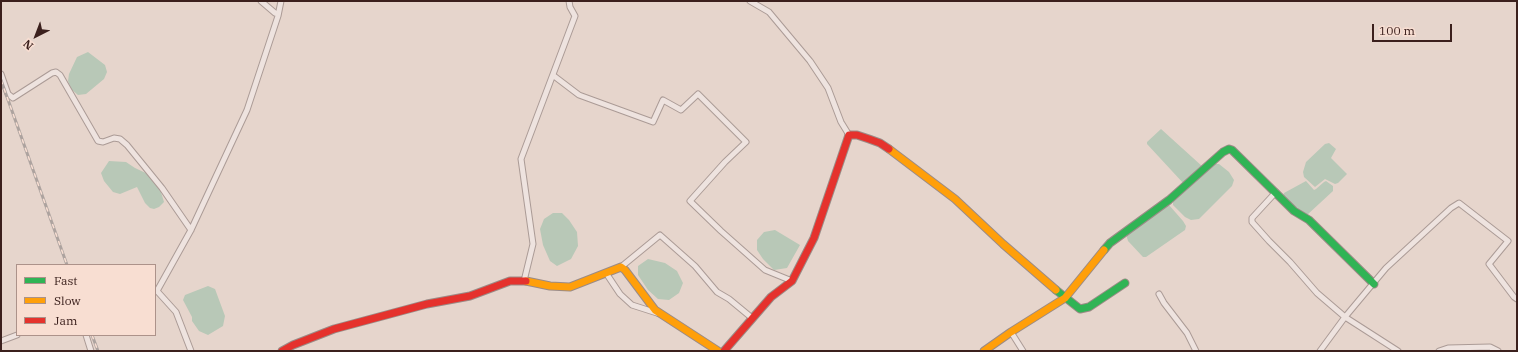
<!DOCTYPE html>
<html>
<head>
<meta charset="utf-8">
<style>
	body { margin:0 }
	#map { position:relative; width:1518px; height:352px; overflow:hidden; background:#e6d5cc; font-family:"IBM Plex Serif",serif }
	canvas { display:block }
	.frame { position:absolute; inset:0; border:2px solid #3b201d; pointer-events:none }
	.legend { position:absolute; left:16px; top:264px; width:140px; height:72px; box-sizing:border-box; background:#f8ded2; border:1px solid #ac928a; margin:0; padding:5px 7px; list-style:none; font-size:12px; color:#3b201d }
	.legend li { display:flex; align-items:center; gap:8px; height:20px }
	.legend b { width:20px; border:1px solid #ac928a }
	.north { position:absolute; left:16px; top:16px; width:40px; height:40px; -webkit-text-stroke:3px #f8ded2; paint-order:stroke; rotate:222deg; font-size:11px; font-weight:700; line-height:16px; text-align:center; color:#3b201d }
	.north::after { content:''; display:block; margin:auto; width:14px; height:18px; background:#3b201d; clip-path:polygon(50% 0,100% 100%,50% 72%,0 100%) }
	.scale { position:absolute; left:1372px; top:24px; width:80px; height:18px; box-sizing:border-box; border:2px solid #3b201d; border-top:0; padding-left:5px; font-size:12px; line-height:14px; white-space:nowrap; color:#3b201d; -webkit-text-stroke:3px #f8ded2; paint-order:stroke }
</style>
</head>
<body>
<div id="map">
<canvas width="1518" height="352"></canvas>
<div class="frame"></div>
<ul class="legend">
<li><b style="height:5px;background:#30b455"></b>Fast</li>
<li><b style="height:5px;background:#ff9f0a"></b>Slow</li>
<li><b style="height:5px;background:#e5322d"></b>Jam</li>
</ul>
<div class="north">N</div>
<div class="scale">100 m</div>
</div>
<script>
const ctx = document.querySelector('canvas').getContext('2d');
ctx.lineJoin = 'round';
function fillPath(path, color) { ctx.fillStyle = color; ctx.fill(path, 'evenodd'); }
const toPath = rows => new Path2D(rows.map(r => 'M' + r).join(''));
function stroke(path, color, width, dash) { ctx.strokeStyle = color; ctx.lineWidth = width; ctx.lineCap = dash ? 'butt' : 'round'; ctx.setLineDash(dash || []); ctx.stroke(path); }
fillPath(toPath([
	[88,52,105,65,107,72,104,79,86,94,78,95,71,89,68,81,69,74,77,57],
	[1161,129,1203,167,1184,184,1147,144,1147,142],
	[1329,143,1336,149,1331,158,1347,174,1338,183,1335,184,1325,179,1315,187,1304,177,1303,172,1306,162,1325,144],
	[109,161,126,162,135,168,150,175,160,189,164,202,159,207,154,209,150,208,145,203,137,187,120,194,113,192,104,181,101,173],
	[1213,164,1219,164,1229,172,1234,180,1232,186,1199,219,1191,220,1185,217,1173,205,1173,201],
	[1306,181,1314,190,1316,189,1324,182,1326,181,1333,186,1333,191,1307,215,1300,215,1283,196,1284,193],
	[1166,205,1169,205,1183,221,1186,226,1185,230,1146,257,1143,257,1128,241,1126,234],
	[553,213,562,213,569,220,577,232,578,246,571,259,557,266,550,261,543,245,540,229,544,219],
	[775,230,800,245,787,268,774,270,763,259,757,250,757,240,764,232],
	[648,259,665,263,677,271,683,283,679,293,669,300,658,299,648,290,638,275,638,266],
	[208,286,215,289,225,316,223,326,208,335,199,331,192,321,192,317,183,300,185,295]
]), '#b8c8b7');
const street = toPath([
	[261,1,275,13],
	[750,1,769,12,810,61,828,88,841,122,849,135],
	[1,74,8,94,13,98,52,73,56,72,60,75,98,141,103,142,114,138,120,139,127,145,162,188,191,230],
	[554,76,579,95,653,122,663,100,681,110,698,94,746,142,725,162,690,201,721,231,765,270,792,281],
	[1276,192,1252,218,1252,222,1269,241,1290,262,1317,293,1345,317,1398,351],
	[621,267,660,235,695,266,717,292,729,299,752,318],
	[608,276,620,294,632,305,657,313],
	[524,281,533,244,521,159,575,16,570,7,569,1],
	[1159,294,1164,303,1187,333,1196,351],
	[1011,332,1023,351],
	[86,335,91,351],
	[1,341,17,335],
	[191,351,176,312,157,291,191,230,247,110,278,16,281,1],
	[1320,351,1345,317,1386,268,1451,208,1459,203,1508,241,1489,264,1514,297,1517,299],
	[1439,351,1448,348,1490,347,1498,351]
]);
const fast = toPath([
	[1104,250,1110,243,1169,200,1223,152,1229,149,1232,150,1294,211,1309,220,1374,284],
	[1056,290,1080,309,1089,307,1125,283]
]);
const slow = toPath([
	[889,149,955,199,1003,244,1056,290],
	[526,281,550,286,570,287,621,267,625,270,655,310,718,351],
	[984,351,1011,332,1065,298,1104,250]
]);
const jam = toPath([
	[282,351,293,345,334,329,427,304,470,296,510,281,526,281],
	[724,351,771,297,792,281,814,238,849,135,857,135,869,139,880,143,889,149]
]);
stroke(street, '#ab9b96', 7);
stroke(fast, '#9b8b86', 9);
stroke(slow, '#9b8b86', 9);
stroke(jam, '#9b8b86', 9);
stroke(street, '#eee3df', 5);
stroke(fast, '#30b455', 7);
stroke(slow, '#ff9f0a', 7);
stroke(jam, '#e5322d', 7);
const rail = toPath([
	[1,80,67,265],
	[92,335,98,351]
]);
stroke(rail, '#ada39f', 3);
stroke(rail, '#f8ded2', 1.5, [4.5]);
</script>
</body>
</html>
